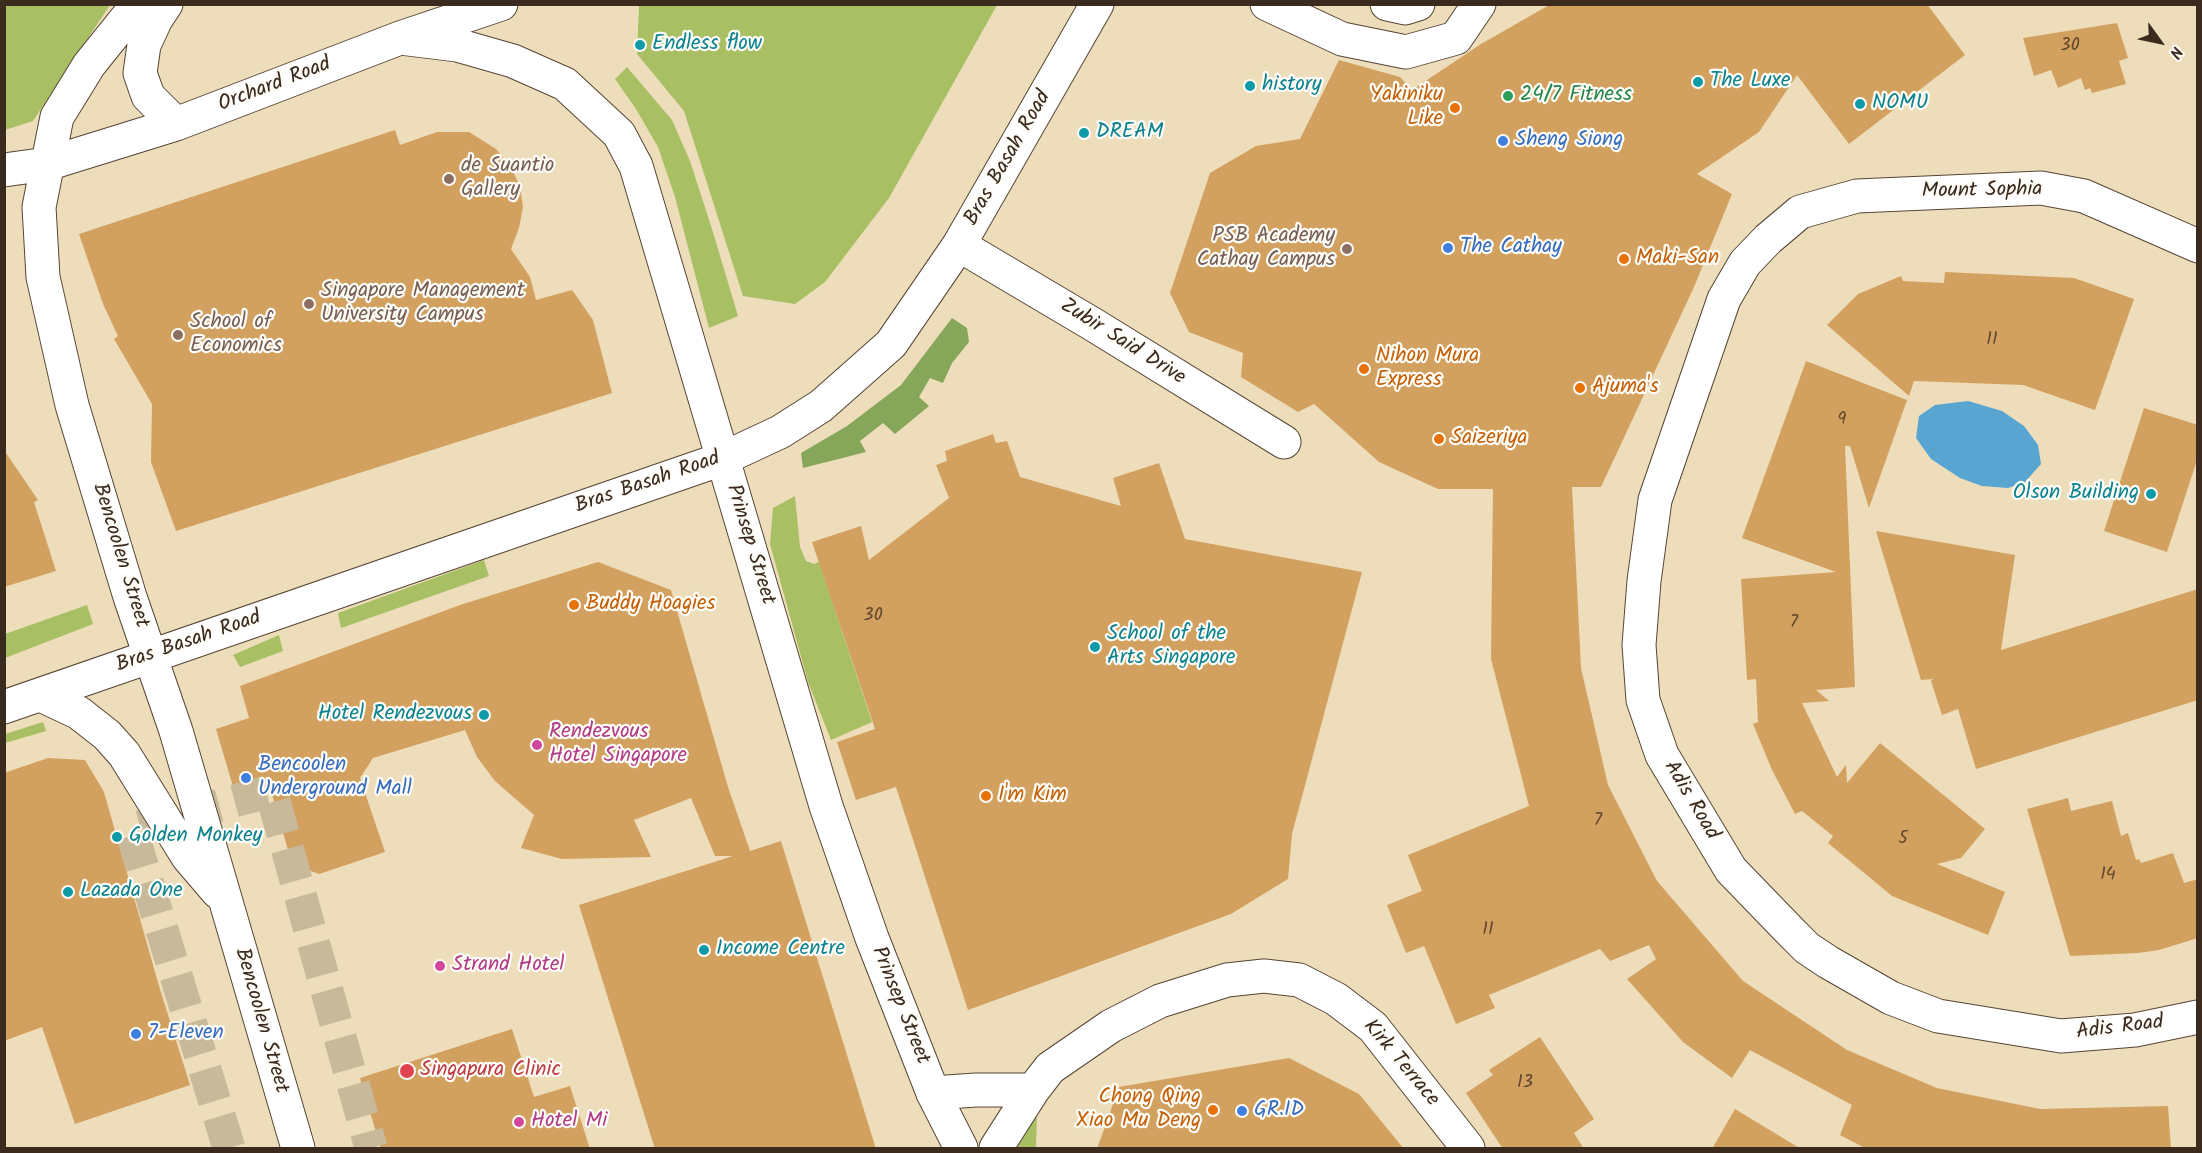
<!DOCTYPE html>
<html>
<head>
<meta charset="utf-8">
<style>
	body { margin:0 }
	#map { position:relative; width:2202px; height:1153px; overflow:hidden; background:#edddba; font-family:Kalam,sans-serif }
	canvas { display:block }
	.frame { position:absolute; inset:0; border:6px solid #3b2a1e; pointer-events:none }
	.north { position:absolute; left:2130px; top:12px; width:60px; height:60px; -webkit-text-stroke:4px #fdfcf7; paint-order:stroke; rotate:123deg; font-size:16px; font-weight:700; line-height:24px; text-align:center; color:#3b2a1e }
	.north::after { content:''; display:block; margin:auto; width:21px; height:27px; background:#3b2a1e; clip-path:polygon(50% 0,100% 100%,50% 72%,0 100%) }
</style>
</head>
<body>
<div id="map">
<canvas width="2202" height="1153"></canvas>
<div class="frame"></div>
<div class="north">N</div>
</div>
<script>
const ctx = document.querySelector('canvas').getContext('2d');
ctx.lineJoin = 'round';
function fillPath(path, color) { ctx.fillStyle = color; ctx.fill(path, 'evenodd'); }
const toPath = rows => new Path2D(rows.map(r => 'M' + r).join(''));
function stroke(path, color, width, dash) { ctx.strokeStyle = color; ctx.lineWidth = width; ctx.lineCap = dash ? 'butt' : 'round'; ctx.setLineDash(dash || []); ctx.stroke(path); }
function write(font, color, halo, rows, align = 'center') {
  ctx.font = font + ' Kalam,sans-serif'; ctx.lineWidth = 4.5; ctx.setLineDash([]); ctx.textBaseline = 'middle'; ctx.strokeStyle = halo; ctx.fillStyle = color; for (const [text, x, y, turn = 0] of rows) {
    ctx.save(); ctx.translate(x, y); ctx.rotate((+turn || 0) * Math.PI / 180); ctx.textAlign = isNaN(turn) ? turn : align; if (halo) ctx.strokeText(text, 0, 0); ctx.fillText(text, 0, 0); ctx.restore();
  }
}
fillPath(toPath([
	[5,5,110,5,33,121,5,130],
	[646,5,646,4,997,5,889,198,825,282,795,304,743,296,684,111,637,54,639,6],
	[627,67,672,120,690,161,712,229,738,316,709,328,675,197,658,147,636,109,615,79],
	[795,496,800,547,806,561,814,564,819,562,872,722,831,740,808,682,770,544,773,508],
	[484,560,489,576,341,628,338,613],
	[87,605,93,624,5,658,5,634],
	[279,635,283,651,240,667,233,655],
	[43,722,46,731,5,743,5,734],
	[1037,1111,1036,1148,1006,1148]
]), '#a8bf64');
fillPath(toPath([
	[952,318,967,328,969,342,952,363,943,383,930,378,919,397,929,406,895,434,883,423,860,441,866,452,803,468,801,453,847,426,901,385]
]), '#86a65a');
fillPath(toPath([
	[1968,401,2002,411,2024,426,2038,445,2041,464,2025,482,2008,488,1982,486,1960,478,1931,459,1916,438,1919,416,1935,405]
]), '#59a5d2');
fillPath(toPath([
	[1551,4,1927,4,1965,55,1849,144,1797,75,1759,132,1697,174,1732,194,1694,287,1601,487,1572,487,1581,668,1608,785,1657,881,1743,981,1847,1050,1937,1088,2040,1109,2168,1106,2171,1149,1867,1149,1840,1135,1852,1105,1750,1050,1732,1078,1683,1042,1627,979,1656,959,1649,945,1610,961,1600,949,1489,995,1495,1008,1456,1024,1424,946,1406,953,1387,905,1422,891,1408,855,1529,806,1491,659,1493,489,1438,489,1379,462,1314,404,1298,412,1241,377,1243,353,1189,332,1170,293,1210,173,1256,146,1300,139,1339,60,1400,77,1412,90,1481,44],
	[2117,23,2128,58,2119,61,2126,84,2092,93,2090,88,2085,90,2081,78,2058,88,2051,70,2034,76,2023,38],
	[395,130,400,145,437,132,469,132,496,149,511,167,520,187,523,207,519,228,511,249,530,277,536,300,572,290,593,320,612,393,176,531,151,462,152,404,114,339,118,336,103,304,79,234],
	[1945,272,2074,278,2134,299,2095,410,2023,385,1914,381,1909,396,1827,325,1858,294,1901,276,1903,281,1944,283],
	[1806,361,1907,400,1869,508,1850,446,1845,446,1855,687,1816,690,1829,701,1802,703,1837,777,1846,765,1847,783,1880,743,1985,829,1961,858,1937,864,2005,892,1988,935,1892,896,1828,843,1833,836,1802,811,1795,814,1772,770,1753,724,1758,722,1756,679,1747,680,1741,579,1836,572,1742,538],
	[2144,408,2198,425,2198,457,2167,552,2104,531],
	[993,434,996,443,1007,441,1020,477,1121,506,1113,478,1159,463,1185,539,1362,572,1292,834,1288,879,1231,914,968,1010,896,787,856,800,837,742,875,729,812,542,861,526,869,560,949,498,936,465,947,461,945,451],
	[4,450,38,500,34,502,56,571,4,587],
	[1876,531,2015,555,2001,650,2198,589,2198,700,1976,769,1958,709,1942,715,1931,681,1933,679,1921,680],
	[598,562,671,590,728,787,750,851,781,841,876,1149,655,1149,579,905,733,856,715,856,691,798,634,820,651,857,562,859,521,848,534,815,495,781,477,757,465,730,373,758,360,778,385,852,319,874,292,864,271,791,237,800,216,729,249,718,240,686,460,605],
	[48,758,85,760,104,792,159,986,190,1085,75,1124,42,1027,4,1041,4,773],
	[2068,798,2071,811,2112,801,2121,836,2128,833,2136,860,2139,859,2141,863,2173,853,2184,883,2198,879,2198,938,2159,950,2138,953,2070,956,2027,809],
	[512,1029,534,1097,570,1086,590,1149,381,1149,360,1078],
	[1540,1037,1594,1119,1574,1133,1584,1149,1503,1149,1466,1093,1493,1075,1489,1070],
	[1289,1058,1359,1094,1404,1149,1097,1149,1119,1087],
	[1735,1109,1801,1149,1712,1149]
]), '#d3a15f');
stroke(toPath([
	[229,1148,131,829,271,791,371,1148]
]), '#c9b99b', 33, [33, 16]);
const minor = toPath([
	[1267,4,1342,39,1406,52,1456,38,1479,4],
	[1387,4,1405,8,1418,4],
	[959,245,1094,325,1284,442],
	[2198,246,2084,196,2041,188,1857,196,1800,212,1768,239,1745,263,1724,299,1655,500,1644,581,1639,645,1643,700,1662,755,1731,870,1791,932,1807,948,1828,962,1891,998,1938,1016,2061,1036,2135,1030,2198,1017],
	[933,1093,976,1090,1033,1090],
	[996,1148,1033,1090,1050,1068,1111,1026,1160,1001,1227,980,1264,976,1299,980,1336,999,1373,1027,1468,1148]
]);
const major = toPath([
	[138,4,89,65,57,117,39,207,43,277,72,405,130,597,176,731,298,1148],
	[166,4,156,19,144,45,140,73,148,96,176,124],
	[400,38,457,45,513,61,565,84,619,134,636,166,826,806,872,938,933,1093,961,1148],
	[4,170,47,164,176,124,400,38,501,4],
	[41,695,79,713,107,735,124,754,188,857,218,892],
	[4,707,722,459,780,432,821,406,891,344,959,245,1097,4]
]);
stroke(minor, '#564535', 35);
stroke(major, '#564535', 35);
stroke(minor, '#fff', 33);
stroke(major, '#fff', 33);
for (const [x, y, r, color] of [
	[640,45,6,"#0f9aa8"],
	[1698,82,6,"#0f9aa8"],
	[1250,86,6,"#0f9aa8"],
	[1508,96,6,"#2e9e5b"],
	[1860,104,6,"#0f9aa8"],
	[1455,108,6,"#e8710a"],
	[1084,133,6,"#0f9aa8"],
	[1503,141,6,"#3f7fe0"],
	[449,179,6,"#8d6e63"],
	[1448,248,6,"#3f7fe0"],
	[1347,249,6,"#8d6e63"],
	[1624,259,6,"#e8710a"],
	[309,304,6,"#8d6e63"],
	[178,335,6,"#8d6e63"],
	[1364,369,6,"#e8710a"],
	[1580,388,6,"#e8710a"],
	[1439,439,6,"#e8710a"],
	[2151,494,6,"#0f9aa8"],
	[574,605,6,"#e8710a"],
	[1095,647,6,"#0f9aa8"],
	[484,715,6,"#0f9aa8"],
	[537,745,6,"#d1479c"],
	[246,778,6,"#3f7fe0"],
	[986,796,6,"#e8710a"],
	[117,837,6,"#0f9aa8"],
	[68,892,6,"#0f9aa8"],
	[704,950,6,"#0f9aa8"],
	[440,966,6,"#d1479c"],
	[136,1034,6,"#3f7fe0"],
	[407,1071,8,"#e0444e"],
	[1213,1110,6,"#e8710a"],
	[1242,1111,6,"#3f7fe0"],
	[519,1122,6,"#d1479c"]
]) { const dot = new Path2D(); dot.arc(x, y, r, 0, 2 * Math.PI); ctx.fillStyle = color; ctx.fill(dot); stroke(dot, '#fdfcf7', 2); }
write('18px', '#61482e', null, [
	["30",2070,47],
	["11",1992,341],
	["9",1842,421],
	["30",873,617],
	["7",1794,624],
	["7",1598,822],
	["5",1903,840],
	["14",2108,876],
	["11",1488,931],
	["13",1525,1084]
]);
write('21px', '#0d838f', '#fdfcf7', [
	["Endless flow",652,45],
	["The Luxe",1710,82],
	["history",1262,86],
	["NOMU",1872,104],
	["DREAM",1096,133],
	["Olson Building",2139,494,"right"],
	["School of the",1107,635],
	["Arts Singapore",1107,659],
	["Hotel Rendezvous",472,715,"right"],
	["Golden Monkey",129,837],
	["Lazada One",80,892],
	["Income Centre",716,950]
], 'left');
write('21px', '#3b2a1e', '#fdfcf7', [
	["Orchard Road",275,86,-21],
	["Bras Basah Road",1009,159,-60],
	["Mount Sophia",1982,192,-1],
	["Zubir Said Drive",1122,343,32],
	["Bras Basah Road",648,484,-19],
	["Prinsep Street",749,545,73],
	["Bencoolen Street",119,556,73],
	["Bras Basah Road",189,643,-19],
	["Adis Road",1690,801,59],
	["Prinsep Street",899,1006,68],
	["Bencoolen Street",260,1021,74],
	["Adis Road",2120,1029,-7],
	["Kirk Terrace",1400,1064,50]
]);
write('21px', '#c56008', '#fdfcf7', [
	["Yakiniku",1443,96,"right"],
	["Like",1443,120,"right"],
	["Maki-San",1636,259],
	["Nihon Mura",1376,357],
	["Express",1376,381],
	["Ajuma's",1592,388],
	["Saizeriya",1451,439],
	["Buddy Hoagies",586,605],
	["I'm Kim",998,796],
	["Chong Qing",1201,1098,"right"],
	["Xiao Mu Deng",1201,1122,"right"]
], 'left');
write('21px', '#27864d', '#fdfcf7', [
	["24/7 Fitness",1520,96]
], 'left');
write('21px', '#366cbe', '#fdfcf7', [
	["Sheng Siong",1515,141],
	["The Cathay",1460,248],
	["Bencoolen",258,766],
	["Underground Mall",258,790],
	["7-Eleven",148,1034],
	["GR.ID",1254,1111]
], 'left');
write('21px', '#785e54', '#fdfcf7', [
	["de Suantio",461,167],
	["Gallery",461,191],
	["PSB Academy",1335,237,"right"],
	["Cathay Campus",1335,261,"right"],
	["Singapore Management",321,292],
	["University Campus",321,316],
	["School of",190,323],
	["Economics",190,347]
], 'left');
write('21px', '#b23c85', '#fdfcf7', [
	["Rendezvous",549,733],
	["Hotel Singapore",549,757],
	["Strand Hotel",452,966],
	["Hotel Mi",531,1122]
], 'left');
write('21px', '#be3a42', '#fdfcf7', [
	["Singapura Clinic",420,1071]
], 'left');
</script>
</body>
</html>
